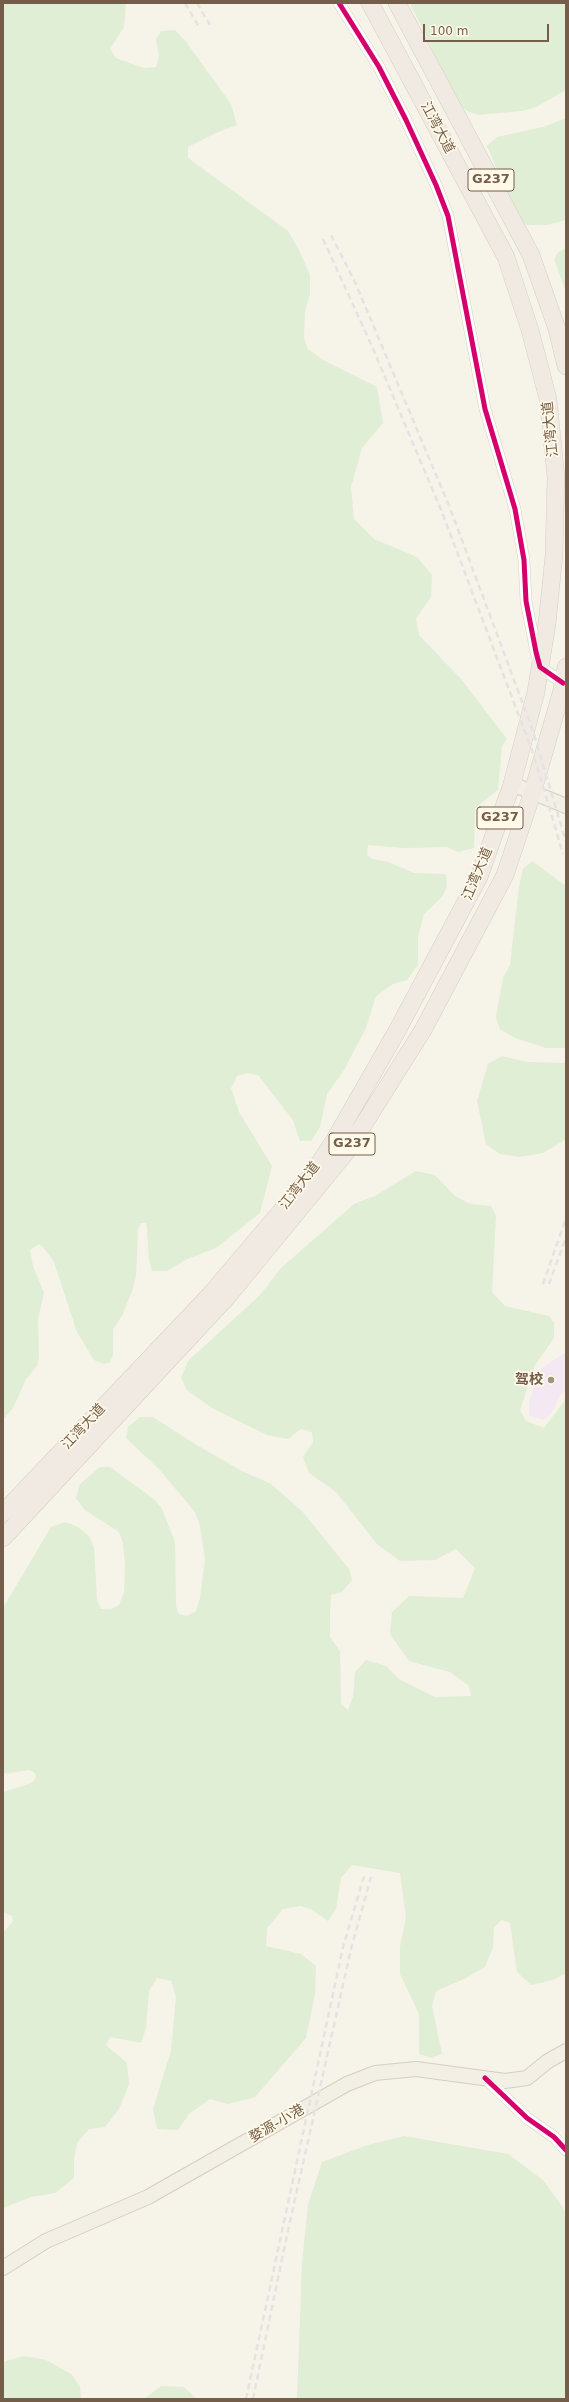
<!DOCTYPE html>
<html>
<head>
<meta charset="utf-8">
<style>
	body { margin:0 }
	#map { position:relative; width:569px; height:2402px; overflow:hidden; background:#f6f3e9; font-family:"DejaVu Sans",sans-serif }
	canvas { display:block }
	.frame { position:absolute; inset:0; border:4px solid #755e49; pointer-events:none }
	.scale { position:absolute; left:423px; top:24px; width:126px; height:18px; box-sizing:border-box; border:2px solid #755e49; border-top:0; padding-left:5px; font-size:12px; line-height:14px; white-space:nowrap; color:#755e49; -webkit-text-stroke:3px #fff9e9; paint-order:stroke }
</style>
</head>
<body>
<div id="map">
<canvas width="569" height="2402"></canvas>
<div class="frame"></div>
<div class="scale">100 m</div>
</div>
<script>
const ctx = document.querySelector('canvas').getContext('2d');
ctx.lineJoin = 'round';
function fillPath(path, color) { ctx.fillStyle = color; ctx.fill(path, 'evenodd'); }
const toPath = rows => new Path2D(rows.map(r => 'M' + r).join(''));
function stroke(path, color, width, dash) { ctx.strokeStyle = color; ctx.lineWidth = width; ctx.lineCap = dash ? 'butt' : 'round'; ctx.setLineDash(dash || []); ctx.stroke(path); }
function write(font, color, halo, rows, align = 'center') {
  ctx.font = font + ' "DejaVu Sans","Noto Sans SC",sans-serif'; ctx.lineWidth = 3.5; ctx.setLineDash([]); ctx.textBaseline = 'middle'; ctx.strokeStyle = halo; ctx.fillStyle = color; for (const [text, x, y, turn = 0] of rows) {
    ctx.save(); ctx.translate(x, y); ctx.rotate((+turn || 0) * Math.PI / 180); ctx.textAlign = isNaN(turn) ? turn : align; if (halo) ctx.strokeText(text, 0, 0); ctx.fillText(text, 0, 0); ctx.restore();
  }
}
fillPath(toPath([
	[566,1352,566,1391,561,1394,552,1412,544,1420,529,1416,529,1402,539,1370]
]), '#f4e9f2');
fillPath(toPath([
	[3,3,126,3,124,27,110,49,116,58,144,68,156,67,159,56,156,39,161,31,175,30,187,43,231,104,237,125,218,132,188,147,188,158,288,231,299,250,310,275,310,294,305,311,304,338,308,349,323,360,377,387,383,423,362,448,351,487,354,519,374,539,417,557,432,575,431,597,416,618,419,635,461,679,507,739,502,746,498,790,475,808,474,848,458,852,447,847,404,848,368,845,367,855,372,859,388,862,414,873,446,874,447,887,442,897,424,914,418,937,418,965,407,980,393,984,376,996,366,1028,344,1070,327,1094,320,1127,311,1141,300,1141,293,1120,258,1075,248,1073,237,1076,231,1088,239,1112,272,1166,260,1213,216,1248,187,1259,167,1271,152,1271,149,1260,147,1228,146,1223,141,1223,138,1230,136,1276,132,1291,122,1316,113,1329,113,1355,110,1362,104,1364,94,1360,77,1332,54,1262,43,1247,39,1244,30,1250,33,1266,44,1293,38,1318,39,1358,37,1366,26,1379,13,1408,3,1420],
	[410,3,566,3,566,90,536,107,522,111,478,115,467,111,458,103],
	[566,118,566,220,547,225,526,225,515,214,487,146,497,137,543,127],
	[566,248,566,292,554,259,558,252],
	[532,861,566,886,566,1048,546,1048,515,1038,500,1029,496,1017,503,978,510,965,519,887,523,869],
	[502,1056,527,1062,566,1063,566,1139,543,1153,519,1157,500,1154,486,1144,477,1101,488,1064],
	[416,1171,435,1175,455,1196,470,1204,491,1206,496,1216,492,1292,505,1306,549,1316,554,1323,554,1338,535,1365,520,1410,526,1421,544,1428,566,1399,566,1973,553,1980,531,1985,517,1972,510,1923,502,1920,494,1927,493,1947,485,1967,464,1979,436,1991,432,2006,442,2054,431,2058,419,2054,419,2014,400,1974,400,1947,406,1917,400,1873,352,1865,341,1878,336,1909,328,1921,311,1909,300,1906,283,1909,267,1928,266,1946,301,1954,316,1966,315,1994,306,2038,255,2097,228,2104,210,2099,189,2114,178,2130,157,2129,153,2109,171,2051,176,1997,171,1981,157,1978,149,1991,146,2028,141,2043,110,2037,106,2045,127,2063,129,2084,119,2109,105,2127,89,2129,77,2143,74,2159,74,2178,55,2193,31,2197,3,2208,3,1933,13,1921,12,1916,3,1912,3,1792,32,1783,36,1778,35,1773,29,1770,3,1774,3,1608,51,1527,65,1522,78,1527,89,1536,94,1548,97,1600,101,1609,111,1609,119,1605,124,1592,125,1563,123,1543,119,1532,85,1510,76,1498,80,1484,100,1467,110,1467,155,1500,162,1509,175,1542,176,1606,179,1614,187,1616,196,1611,200,1598,205,1559,200,1526,195,1512,159,1469,126,1438,128,1427,140,1417,153,1417,195,1444,240,1470,271,1484,302,1511,349,1569,352,1580,342,1592,331,1595,330,1613,330,1637,340,1651,341,1704,348,1710,353,1697,355,1672,366,1660,386,1666,399,1679,435,1697,471,1696,469,1686,450,1672,409,1661,390,1634,392,1612,409,1596,463,1598,475,1568,456,1549,435,1560,400,1561,377,1544,336,1492,309,1473,303,1457,313,1442,312,1432,301,1429,288,1439,267,1435,212,1408,187,1390,181,1378,188,1361,260,1295,281,1268,354,1204,375,1196],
	[404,2136,508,2154,543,2180,562,2206,566,2214,566,2399,297,2399,302,2263,308,2205,322,2162,368,2145],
	[24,2356,46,2360,71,2374,80,2386,81,2399,3,2399,3,2362],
	[161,2386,184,2387,197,2399,144,2399]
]), '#dfeed4');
const minor = toPath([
	[339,3,379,67,406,120,436,185,448,216,485,409,515,509,524,560,526,601,536,652,540,667,563,683],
	[485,2078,527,2118,554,2137,566,2150]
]);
const major = toPath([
	[512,784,566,806],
	[3,2268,46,2241,148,2197,347,2084,375,2073,416,2069,505,2081,527,2078,548,2061,566,2051]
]);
const highway = toPath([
	[397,3,531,255,557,329,566,366],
	[3,1513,209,1296,311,1176,334,1141,397,1031,479,877,512,784,536,692,547,624,554,555,556,477,548,399,530,330,506,257,370,3],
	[3,1538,228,1296,347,1151,423,1030,505,875,533,791,562,690,566,667]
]);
stroke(minor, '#d5d0c8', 12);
stroke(major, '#d5cec5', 16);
stroke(highway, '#d5cec5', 18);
stroke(minor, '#fefdfc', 11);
stroke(major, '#f2efe4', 14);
stroke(highway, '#f1eae3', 17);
stroke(toPath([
	[185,3,199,27],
	[197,3,210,25],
	[331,235,355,282,450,508,533,731,566,842],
	[323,239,371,344,442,512,534,756,563,854],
	[543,1284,566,1218],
	[549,1284,566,1237],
	[246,2399,343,1947,365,1873],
	[253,2399,287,2235,351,1949,371,1877]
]), '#e5e2e4', 2.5, [6, 4]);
stroke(toPath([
	[339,3,379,67,406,120,436,185,448,216,485,409,515,509,524,560,526,601,536,652,540,667,563,683],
	[485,2078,527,2118,554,2137,566,2150]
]), '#d6006c', 5);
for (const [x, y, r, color] of [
	[551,1380,4,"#a29281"]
]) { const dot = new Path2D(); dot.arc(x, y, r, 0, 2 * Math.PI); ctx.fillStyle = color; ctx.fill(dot); stroke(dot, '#fff9e9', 1.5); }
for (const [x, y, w] of [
	[491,180,46],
	[500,818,46],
	[352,1144,46]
]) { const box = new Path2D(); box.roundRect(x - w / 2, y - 11, w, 22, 3); ctx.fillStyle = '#fff9e9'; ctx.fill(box); stroke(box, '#755e49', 1); }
write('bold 13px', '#755e49', null, [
	["G237",491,180],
	["G237",500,818],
	["G237",352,1144]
]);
write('14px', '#755e49', '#fff9e9', [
	["江湾大道",437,128,62],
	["江湾大道",551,429,-96],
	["江湾大道",478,874,-67],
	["江湾大道",300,1186,-52],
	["江湾大道",84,1427,-47],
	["婺源-小港",277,2124,-30]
]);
write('bold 14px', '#755e49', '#fff9e9', [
	["驾校",543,1380]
], 'right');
</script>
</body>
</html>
